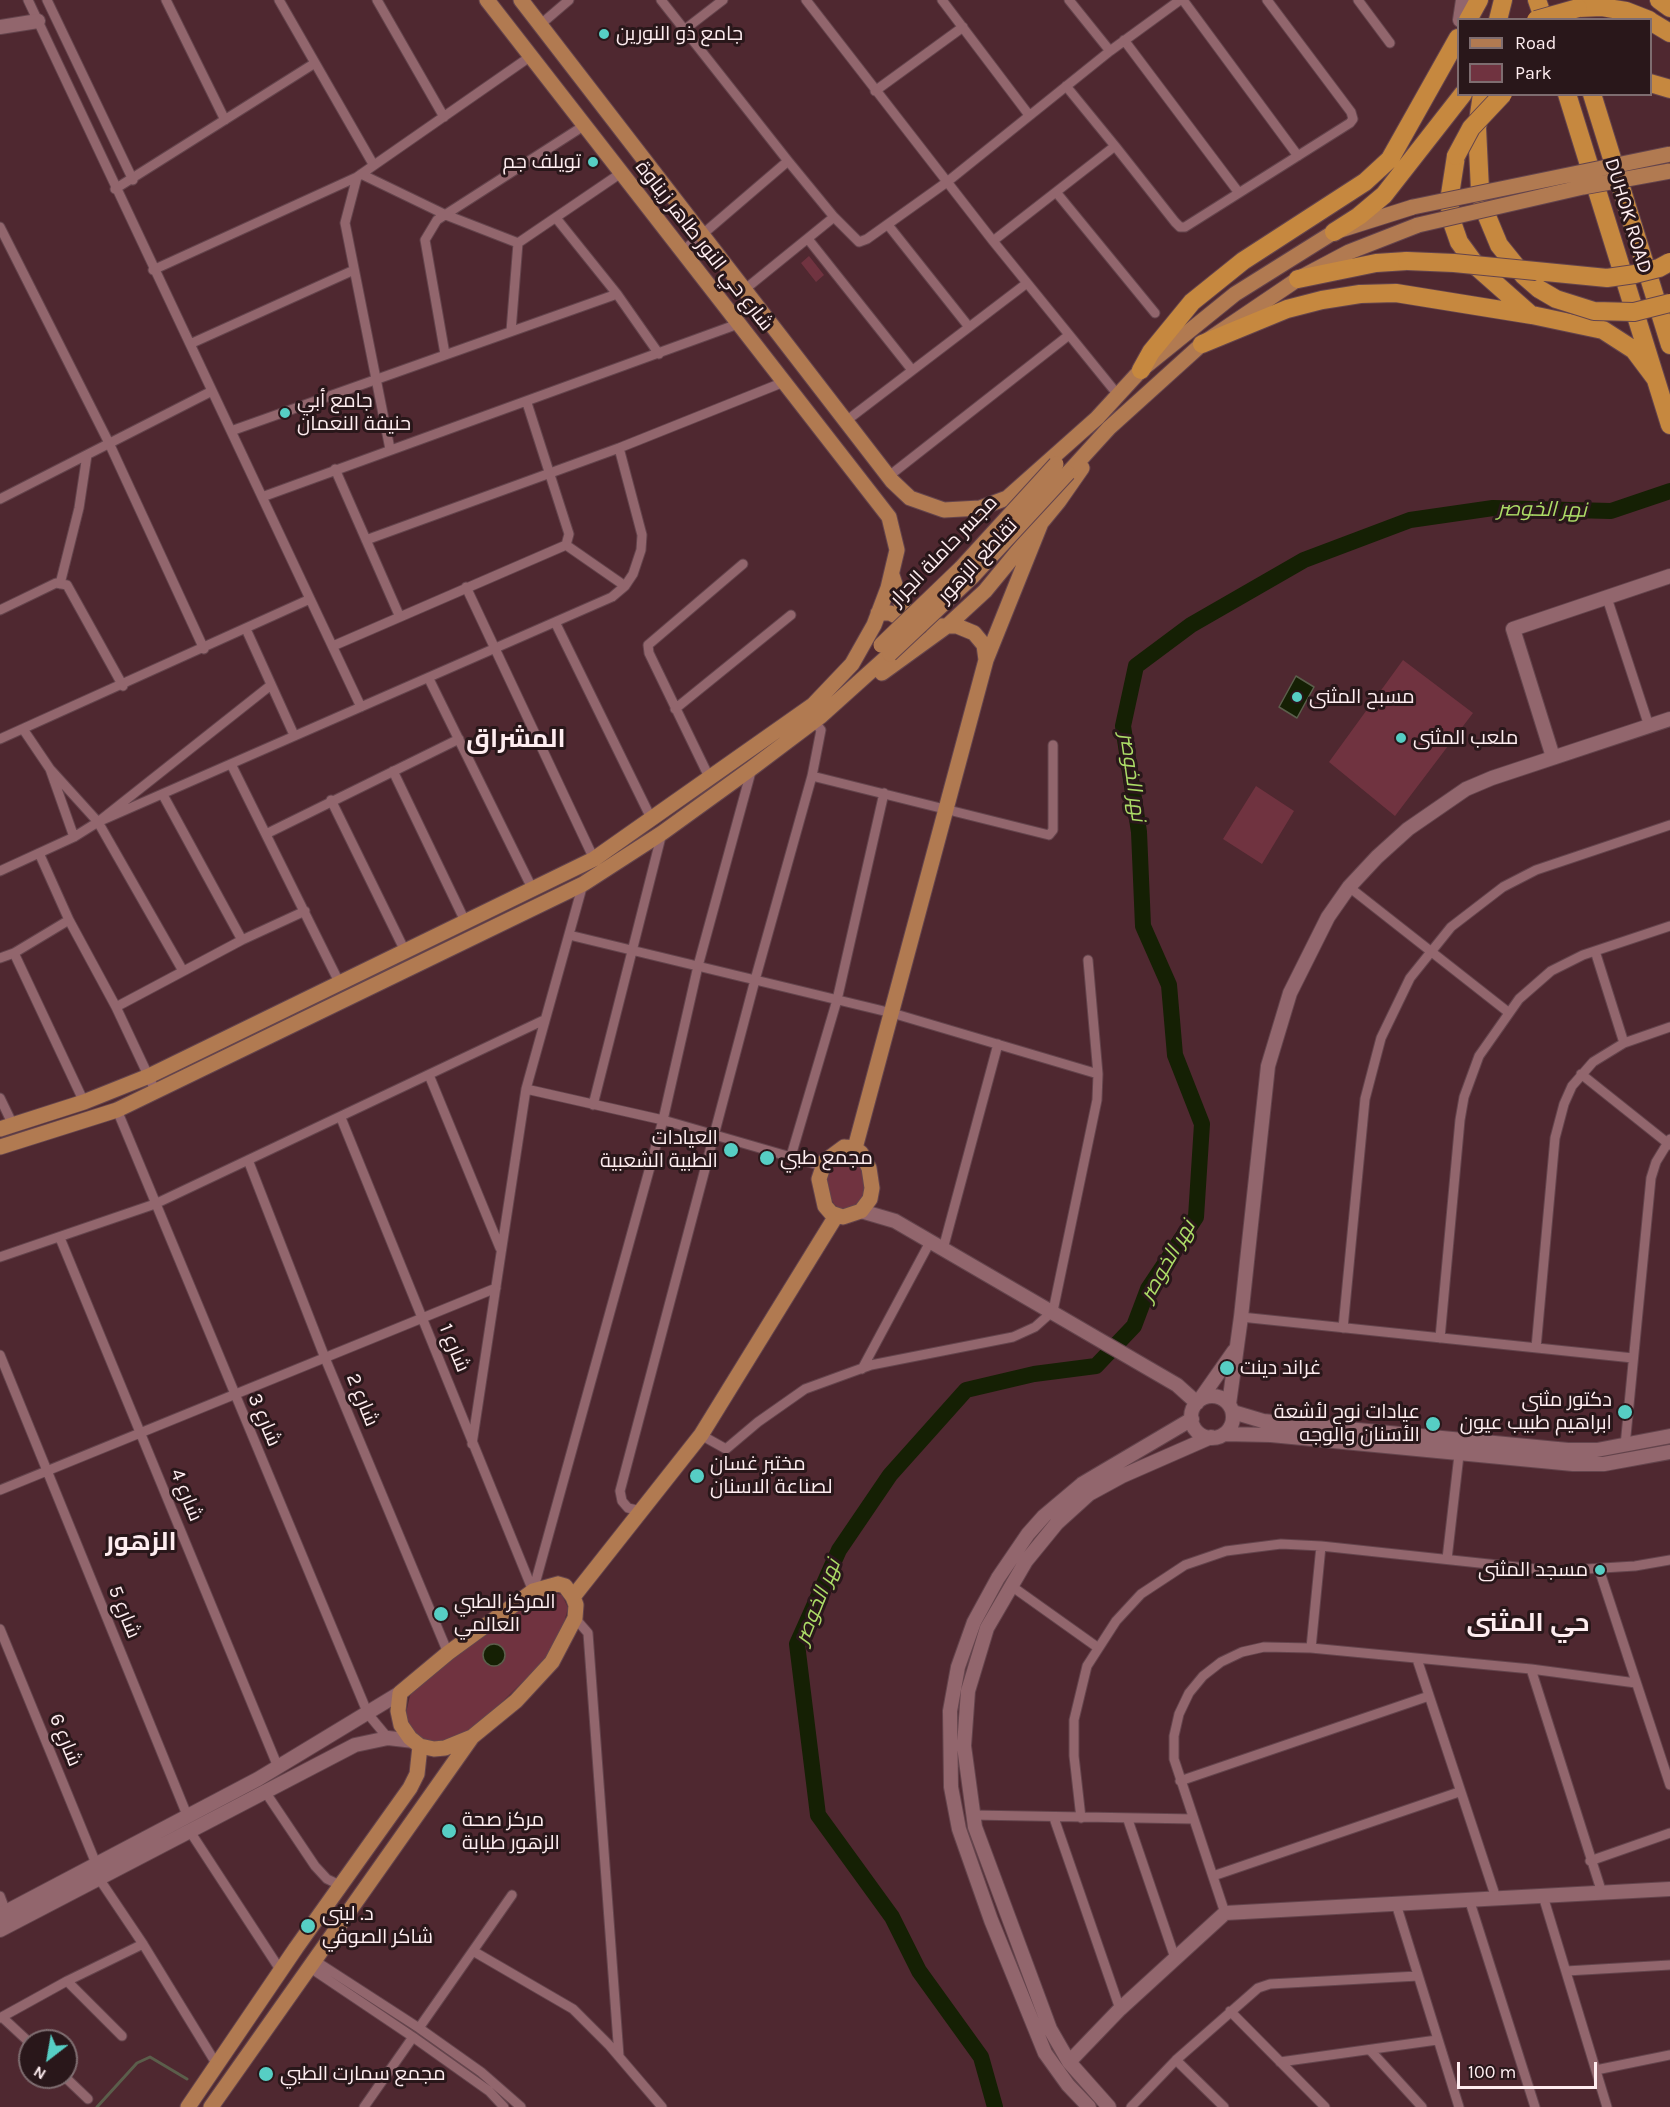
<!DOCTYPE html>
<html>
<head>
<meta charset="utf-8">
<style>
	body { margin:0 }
	#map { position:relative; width:1670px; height:2107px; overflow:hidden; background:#4f2830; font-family:Karla,sans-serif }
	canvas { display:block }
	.legend { position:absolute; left:1457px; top:18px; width:195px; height:78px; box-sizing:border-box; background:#29171a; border:2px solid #7e6d70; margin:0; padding:8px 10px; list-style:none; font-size:18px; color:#feedf0 }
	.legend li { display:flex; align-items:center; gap:12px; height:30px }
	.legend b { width:30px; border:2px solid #7e6d70 }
	.north { position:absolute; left:18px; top:2029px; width:60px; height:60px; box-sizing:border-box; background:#29171a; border:2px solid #7e6d70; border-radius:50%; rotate:211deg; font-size:16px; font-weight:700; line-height:24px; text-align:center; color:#feedf0 }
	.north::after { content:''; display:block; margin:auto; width:21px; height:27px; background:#56cec4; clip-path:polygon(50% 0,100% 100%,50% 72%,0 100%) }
	.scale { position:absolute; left:1457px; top:2062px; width:140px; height:27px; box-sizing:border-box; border:3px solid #feedf0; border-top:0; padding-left:8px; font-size:18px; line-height:21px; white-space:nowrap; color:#feedf0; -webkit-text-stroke:4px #29171a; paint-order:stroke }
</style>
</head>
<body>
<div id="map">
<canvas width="1670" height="2107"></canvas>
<ul class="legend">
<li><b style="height:8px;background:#b17a51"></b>Road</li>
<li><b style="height:16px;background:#703340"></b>Park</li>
</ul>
<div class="north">N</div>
<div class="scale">100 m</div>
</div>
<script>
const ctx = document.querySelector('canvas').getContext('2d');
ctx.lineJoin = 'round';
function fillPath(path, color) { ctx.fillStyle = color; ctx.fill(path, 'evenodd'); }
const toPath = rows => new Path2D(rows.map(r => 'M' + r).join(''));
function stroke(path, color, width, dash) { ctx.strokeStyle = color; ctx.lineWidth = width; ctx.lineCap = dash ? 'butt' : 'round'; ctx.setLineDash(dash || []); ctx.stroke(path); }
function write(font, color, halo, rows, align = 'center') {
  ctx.font = font + ' Karla,Cairo,sans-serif'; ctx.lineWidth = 6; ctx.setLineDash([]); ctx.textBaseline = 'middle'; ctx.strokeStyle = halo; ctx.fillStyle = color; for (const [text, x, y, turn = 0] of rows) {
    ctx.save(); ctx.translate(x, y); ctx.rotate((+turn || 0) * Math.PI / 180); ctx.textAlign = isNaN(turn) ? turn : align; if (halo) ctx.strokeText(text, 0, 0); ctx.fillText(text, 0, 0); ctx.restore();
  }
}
fillPath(toPath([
	[809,256,824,275,816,282,801,263],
	[1403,660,1473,713,1395,816,1329,762],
	[1256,786,1294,811,1262,864,1223,839],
	[849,1156,860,1162,867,1193,863,1204,842,1211,834,1204,828,1193,826,1178,833,1165,842,1157],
	[552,1593,562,1595,568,1608,562,1630,545,1660,501,1703,466,1733,454,1739,430,1743,416,1737,405,1717,410,1696,417,1685,537,1596]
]), '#703340');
const water = toPath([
	[1296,676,1314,687,1297,718,1279,707,1296,676],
	'483 1655a11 11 0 1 1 22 0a11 11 0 1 1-22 0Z'
]);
fillPath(water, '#152004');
stroke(water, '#5b5e4b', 1.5);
stroke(toPath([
	[97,2107,137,2063,150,2057,187,2079]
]), '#5b5e4b', 3);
stroke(toPath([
	[995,2107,981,2057,919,1971,892,1917,818,1815,797,1644,839,1550,890,1475,966,1390,1034,1374,1096,1366,1134,1326,1148,1289,1196,1217,1202,1124,1175,1055,1169,985,1143,926,1139,832,1123,726,1136,666,1191,625,1304,560,1410,520,1493,508,1611,511,1670,491]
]), '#152004', 16);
const street = toPath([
	[28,0,361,707],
	[47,0,133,180],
	[166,0,225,120],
	[279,0,373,164],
	[377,0,444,117],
	[661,0,788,161,834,217,859,242,867,239,947,182,1110,51,1180,0],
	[806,0,993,241,1118,395],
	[942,0,1029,115],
	[1069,0,1110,51],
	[1183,0,1298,156],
	[1358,0,1390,43],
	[541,24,569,0],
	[684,30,723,0],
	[1124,40,1239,193],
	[1066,86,1115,146],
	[875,91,963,27],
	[361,174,446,215,518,243],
	[115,189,315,63],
	[1056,192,1155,313],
	[556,218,617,294,659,354],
	[888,225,969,327],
	[0,227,109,443,204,649],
	[808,239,912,370],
	[993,241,1115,146,1175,222,1180,227,1185,227,1350,123,1353,119,1351,112,1267,0],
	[683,251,788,161],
	[153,270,357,177],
	[744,290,834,217],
	[511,331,518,243,621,173],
	[190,344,354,270],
	[445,354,425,240,437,220,585,125],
	[846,421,1027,283],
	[231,431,617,294],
	[390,449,345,223,357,177,531,56],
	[335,469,399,615],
	[889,476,1069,335],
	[262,497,738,324],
	[0,499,212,391],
	[366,540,619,448,784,382],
	[566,545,625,586],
	[60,584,79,508,87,455],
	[466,587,594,859],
	[1607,598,1649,726],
	[0,610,56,583,67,585,123,686],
	[555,622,652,820],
	[246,629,294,735],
	[333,646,566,545,569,534,527,403],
	[429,679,532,888],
	[675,709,791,615],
	[23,729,50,769,74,837],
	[0,739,310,599],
	[231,764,339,982],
	[50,769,98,822,271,685],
	[393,771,465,921],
	[812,776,1049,835,1053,830,1053,745],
	[710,779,649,653,648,645,743,564],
	[163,795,242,940],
	[331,800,405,951],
	[98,822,183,971],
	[266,834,459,739],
	[39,853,69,920,116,1007,155,1090],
	[0,871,74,837,98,822,612,597,625,586,633,574,641,550,642,535,619,448],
	[1349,887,1508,1012],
	[569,935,892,1013,1098,1074],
	[1595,951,1624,1043],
	[14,953,84,1102],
	[0,958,14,953,69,920],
	[116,1007,242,940,305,911],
	[1581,1074,1670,1145],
	[429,1075,500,1248],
	[526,1089,663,1120,822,1166],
	[0,1098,13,1125],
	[593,1105,662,833],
	[117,1110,368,1714,388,1738],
	[341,1118,533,1591],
	[791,1156,837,1000,884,793],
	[248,1160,325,1358,448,1653],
	[60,1238,278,1767],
	[943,1249,998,1044],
	[0,1257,155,1204,544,1020],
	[1241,1317,1633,1358],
	[1343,1328,1365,1099,1381,1038,1410,978,1451,927,1503,887,1536,870,1670,825],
	[1440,1338,1460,1120,1464,1097,1479,1056,1519,999,1551,971,1583,955,1670,926],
	[1536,1348,1555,1138,1564,1104,1572,1086,1593,1062,1624,1043,1670,1027],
	[0,1355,187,1815],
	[862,1369,930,1242],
	[701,1435,726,1449,758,1422,805,1389,871,1365,1013,1337,1035,1327,1053,1311,1097,1100,1098,1074,1088,960],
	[472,1444,526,1089,583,884],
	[1625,1446,1651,1178,1656,1162,1670,1139],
	[0,1490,496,1288],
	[644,1508,637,1510,628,1508,622,1501,620,1491,755,980,812,776,821,730,814,721],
	[1447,1559,1459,1455],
	[1599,1569,1670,1785],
	[1010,1585,1097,1647],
	[533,1591,663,1120,698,966,752,768],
	[575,1618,588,1633,619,2056],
	[0,1629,97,1866],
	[1311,1648,1321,1546],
	[1417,1659,1496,1898],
	[1531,1669,1602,1893],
	[1180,1781,1429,1696],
	[266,1793,315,1866,327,1879,342,1886],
	[972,1815,1194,1819],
	[1054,1818,1120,2009],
	[1081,1818,1074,1756,1074,1720,1087,1666,1116,1621,1141,1594,1185,1565,1226,1551,1281,1544,1321,1546,1554,1571,1635,1566,1670,1560],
	[1128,1820,1175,1958],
	[191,1833,281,1971],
	[1590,1861,1670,1833],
	[1213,1876,1459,1792],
	[100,1880,143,1944,217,2065],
	[0,1896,6,1912],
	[1543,1896,1607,2107],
	[1469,1899,1535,2107],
	[1396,1904,1459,2107],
	[1225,1913,1174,1759,1174,1736,1179,1714,1189,1693,1203,1676,1221,1662,1242,1652,1264,1647,1311,1648,1531,1669,1636,1683],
	[473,1951,573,2009,609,2045,662,2107],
	[314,1960,419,2028,481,2072,521,2107],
	[309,1967,413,2037,489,2091,504,2107],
	[1566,1971,1670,1965],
	[67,1981,122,2036],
	[1230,2011,1325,2107],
	[2,2017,30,2043],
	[0,2018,67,1981,143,1944],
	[419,2028,512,1895],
	[1370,2050,1422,2107],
	[1176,2060,1224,2107],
	[1280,2062,1437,2040],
	[1596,2070,1670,2055],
	[65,2077,88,2099],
	[364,2107,413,2037],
	[1131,2107,1176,2060,1258,1988,1270,1984,1418,1976]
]);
const secondary = toPath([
	[1460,20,1463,0],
	[0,27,38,21],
	[1553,757,1513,629,1670,576],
	[861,1211,895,1221,1177,1385,1197,1403],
	'1191 1417a21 21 0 1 1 42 0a21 21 0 1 1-42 0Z',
	[1201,1398,1234,1351],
	[1229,1404,1241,1317,1268,1066,1290,993,1328,917,1349,887,1377,857,1408,829,1466,789,1492,778,1670,719],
	[1233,1412,1263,1421,1568,1450,1597,1450,1670,1436],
	[1224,1434,1271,1435,1573,1464,1604,1464,1670,1452],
	[0,1915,258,1779,400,1693],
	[0,1930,355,1745,388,1738,414,1741],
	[1069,2062,1120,2009,1225,1913,1670,1889],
	[1089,2107,1068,2085,1045,2053,991,1920,959,1829,951,1787,950,1711,958,1667,974,1622,998,1578,1028,1534,1044,1516,1082,1484,1192,1419],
	[1109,2107,1069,2062,1050,2029,975,1827,964,1746,968,1691,987,1628,1026,1561,1057,1523,1089,1494,1122,1476,1211,1437]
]);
const primary = toPath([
	[521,0,892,481,910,498,944,510,980,508,1007,498,1097,418,1141,370,1235,294,1334,232,1413,207],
	[1068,473,1109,428,1202,344,1298,279,1349,252,1418,225],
	[892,575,902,606,914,619,933,626,957,626,974,633,984,645,986,660],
	[878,613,890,613,898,617,911,630],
	[882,673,947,626,985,591,1059,501,1082,468],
	[0,1129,84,1102,149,1076,594,859,813,705,852,664,874,625,888,588,897,550,889,517,487,0],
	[0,1147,117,1110,583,884,662,833,752,768,821,716,890,654],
	[844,1147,855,1148,861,1153,869,1168,872,1188,870,1199,861,1211,843,1217,831,1213,825,1206,819,1179,825,1161,844,1147],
	[855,1148,986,660,1041,523,1039,507,1031,498],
	[558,1584,565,1586,573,1597,576,1605,575,1618,552,1662,516,1701,472,1737,445,1748,434,1749,420,1746,410,1738,401,1725,398,1711,400,1693,448,1653,533,1591,558,1584],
	[573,1597,701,1435,836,1216],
	[188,2107,296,1948,410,1788,417,1774,420,1746],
	[211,2107,472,1737]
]);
const highway = toPath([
	[1537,0,1544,20],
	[1659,0,1670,8],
	[1578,8,1602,7,1626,11,1649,20],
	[1468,20,1479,0],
	[1498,20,1503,0],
	[1650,21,1670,33],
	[1650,83,1670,89],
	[1482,94,1477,128,1480,190,1484,209,1499,245,1524,276,1539,289],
	[1567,94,1670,425],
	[1592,94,1670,345],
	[1456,156,1449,201,1452,222,1459,242,1478,268,1530,314],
	[1334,232,1359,216,1384,195,1463,94],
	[1298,279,1376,263,1407,261],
	[1202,344,1287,309,1322,300,1360,294,1396,293,1532,315,1603,330,1634,350,1655,378],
	[1141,370,1151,352,1192,302,1243,261,1365,182,1390,159,1458,38]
]);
stroke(street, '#64444c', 11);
stroke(secondary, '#64444c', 16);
stroke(primary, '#64444c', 17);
stroke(highway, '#64444c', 20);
stroke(street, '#92666d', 9);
stroke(secondary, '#92666d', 14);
stroke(primary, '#b17a51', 15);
stroke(highway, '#c6883f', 18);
const primaryBridge = toPath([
	[1413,207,1670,154],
	[1418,225,1583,187,1670,171],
	[881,645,961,568,1056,464],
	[890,654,973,576,1068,473]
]);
const highwayBridge = toPath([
	[1536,20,1578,8],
	[1456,156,1471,128,1503,94],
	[1407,261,1454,263,1607,278,1635,274,1659,268,1670,262],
	[1539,289,1556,299,1594,311,1634,312,1670,303]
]);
stroke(primaryBridge, '#64444c', 17, []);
stroke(highwayBridge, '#64444c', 20, []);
stroke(primaryBridge, '#b17a51', 15);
stroke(highwayBridge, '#c6883f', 18);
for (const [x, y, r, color] of [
	[604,34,6,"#56cec4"],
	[593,162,6,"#56cec4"],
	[285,413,6,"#56cec4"],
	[1297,697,6,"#56cec4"],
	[1401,738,6,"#56cec4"],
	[731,1150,8,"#56cec4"],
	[767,1158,8,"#56cec4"],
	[1227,1368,8,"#56cec4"],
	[1625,1412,8,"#56cec4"],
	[1433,1424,8,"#56cec4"],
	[697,1476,8,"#56cec4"],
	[1600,1570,6,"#56cec4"],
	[441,1614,8,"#56cec4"],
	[449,1831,8,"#56cec4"],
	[308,1926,8,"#56cec4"],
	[266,2074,8,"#56cec4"]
]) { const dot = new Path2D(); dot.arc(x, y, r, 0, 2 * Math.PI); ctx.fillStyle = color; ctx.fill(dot); stroke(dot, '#29171a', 2); }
write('20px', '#feedf0', '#29171a', [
	["جامع ذو النورين",616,34],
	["تويلف جم",581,162,"right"],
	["جامع أبي",297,401],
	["حنيفة النعمان",297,424],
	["مسبح المثنى",1309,697],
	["ملعب المثنى",1413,738],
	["العيادات",718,1138,"right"],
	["الطبية الشعبية",718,1161,"right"],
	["مجمع طبي",780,1158],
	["غراند دينت",1240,1368],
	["دكتور مثنى",1612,1400,"right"],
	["ابراهيم طبيب عيون",1612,1423,"right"],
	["عيادات نوح لأشعة",1420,1412,"right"],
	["الأسنان والوجه",1420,1435,"right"],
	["مختبر غسان",710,1464],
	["لصناعة الاسنان",710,1487],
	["مسجد المثنى",1588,1570,"right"],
	["المركز الطبي",454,1602],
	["العالمي",454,1625],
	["مركز صحة",462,1820],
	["الزهور طبابة",462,1843],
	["د. لبنى",322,1914],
	["شاكر الصوفي",322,1937],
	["مجمع سمارت الطبي",280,2074]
], 'left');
write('20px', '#feedf0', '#29171a', [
	["DUHOK ROAD",1628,216,73],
	["شارع حي النور طاهر زيناوة",704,246,52],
	["مجسر حاملة الجرار",944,551,-46],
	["تقاطع الزهور",978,561,-47],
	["شارع 1",454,1348,68],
	["شارع 2",362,1400,68],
	["شارع 3",264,1420,67],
	["شارع 4",186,1495,68],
	["شارع 5",124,1612,68],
	["شارع 6",65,1740,68]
]);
write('italic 21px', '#acdc67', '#29171a', [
	["نهر الخوصر",1542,510,1],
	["نهر الخوصر",1132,777,82],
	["نهر الخوصر",1168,1261,-60],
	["نهر الخوصر",818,1602,-68]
]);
write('bold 26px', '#feedf0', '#29171a', [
	["المشراق",516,740],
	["الزهور",141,1543],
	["حي المثنى",1528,1624]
]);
</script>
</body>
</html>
